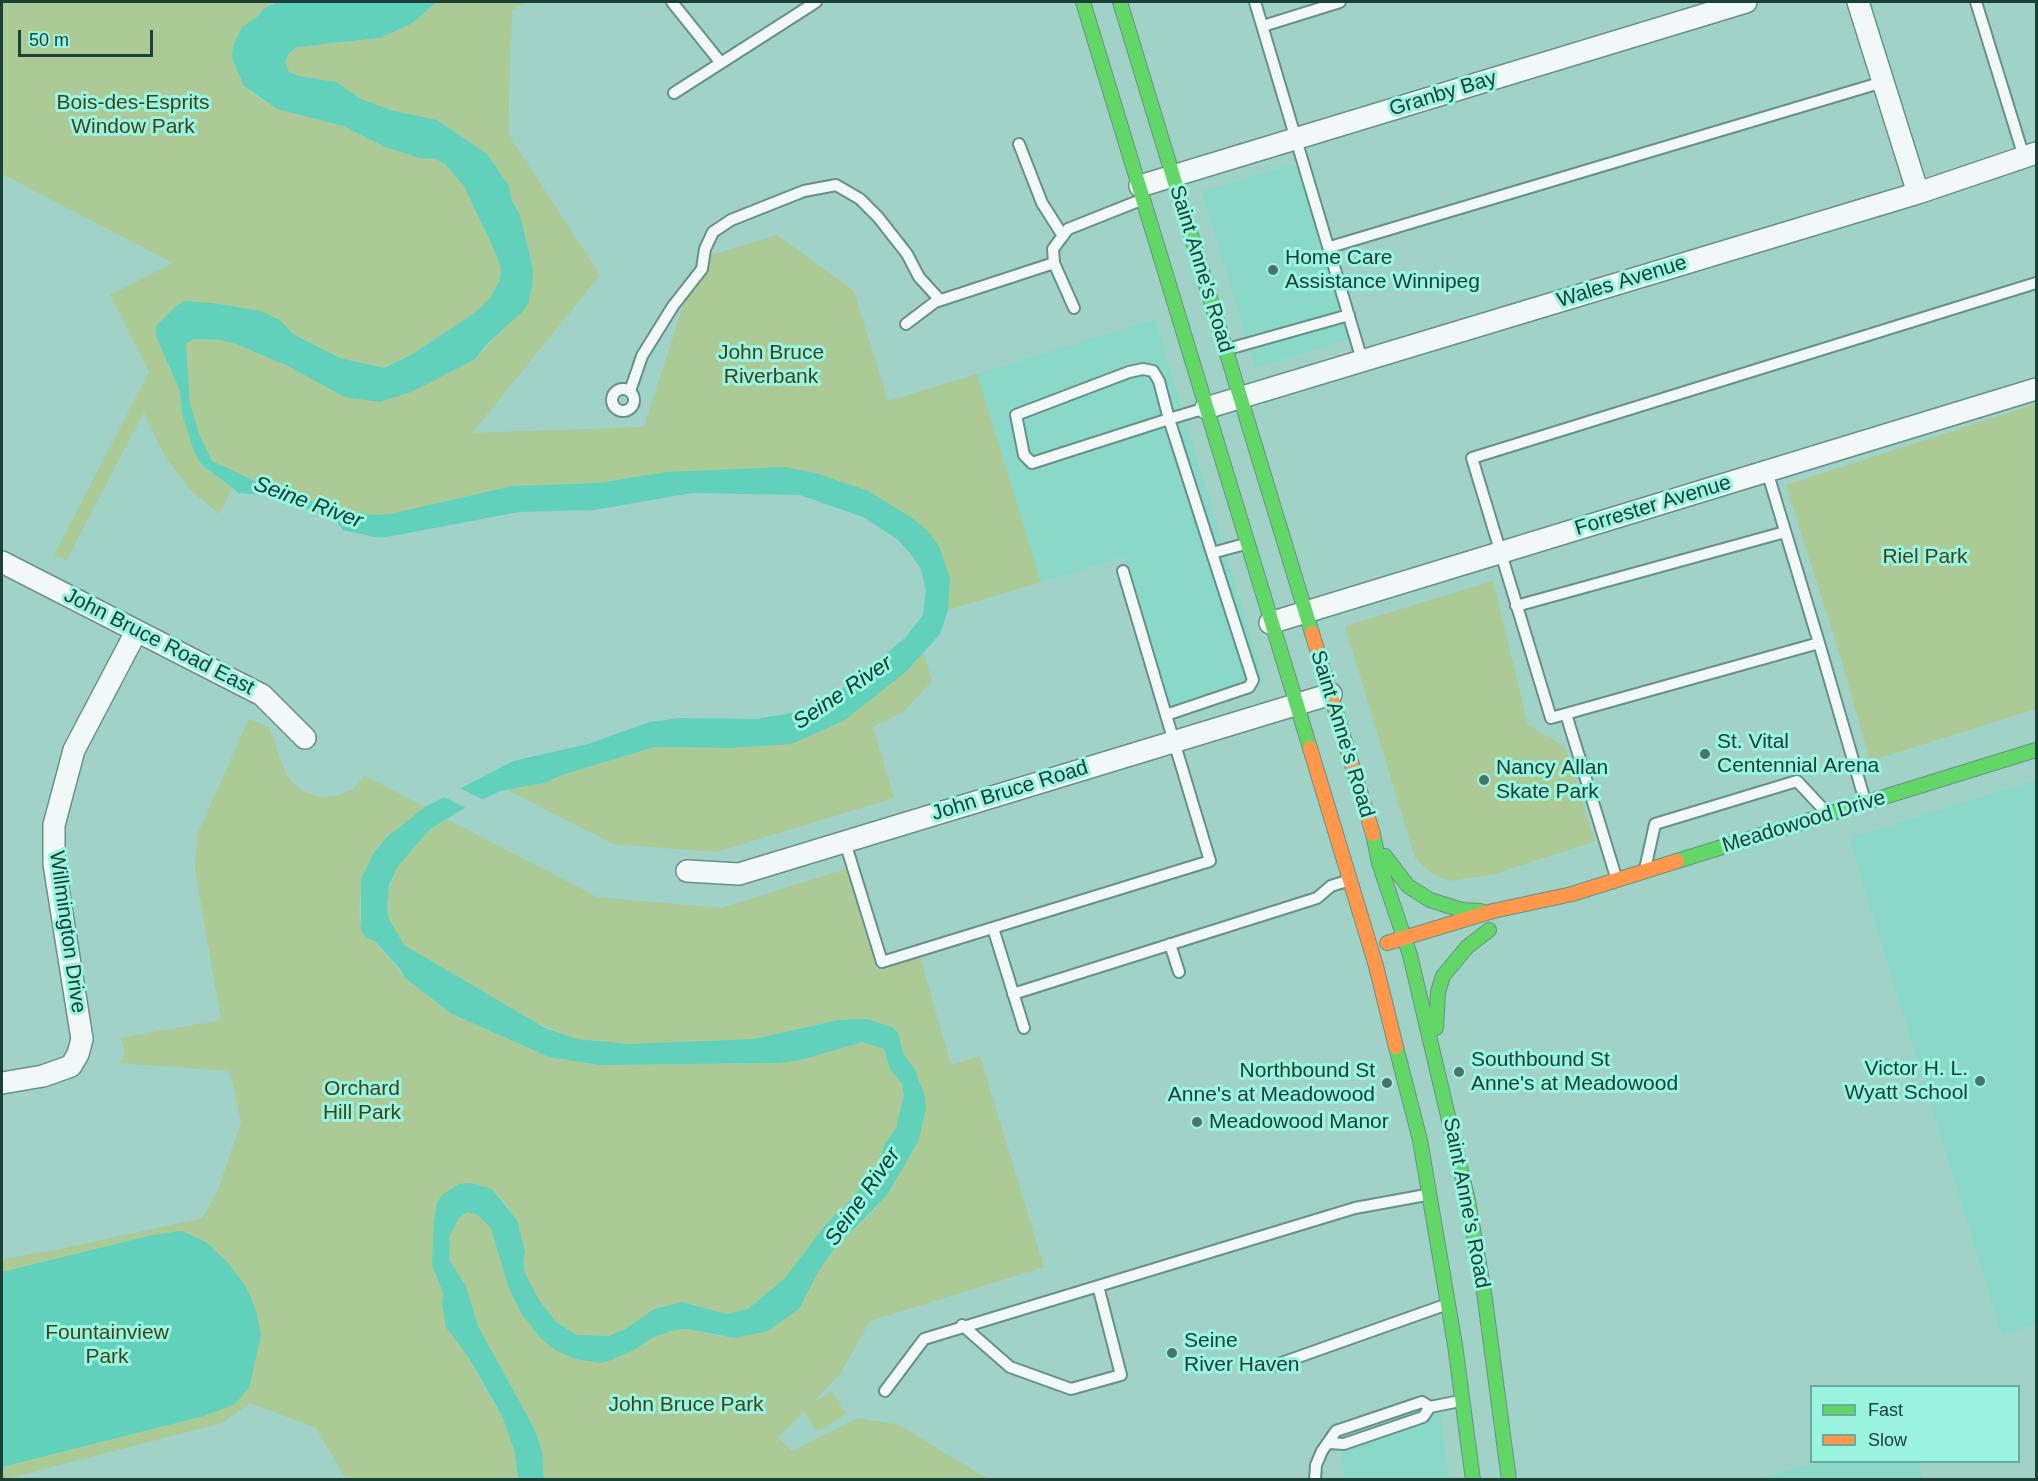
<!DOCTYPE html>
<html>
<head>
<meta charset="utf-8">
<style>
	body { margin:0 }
	#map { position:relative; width:2038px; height:1481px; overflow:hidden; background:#a1d2c7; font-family:Helvetica,sans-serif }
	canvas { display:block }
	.frame { position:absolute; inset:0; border:3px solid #1a4038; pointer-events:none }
	.legend { position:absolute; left:1810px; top:1385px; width:210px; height:78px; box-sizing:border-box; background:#9af4df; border:2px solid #67ac9c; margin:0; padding:8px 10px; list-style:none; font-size:18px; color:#1a4038 }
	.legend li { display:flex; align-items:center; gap:12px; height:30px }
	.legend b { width:30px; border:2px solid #67ac9c }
	.scale { position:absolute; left:18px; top:30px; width:135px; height:27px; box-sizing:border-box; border:3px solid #1a4038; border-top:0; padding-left:8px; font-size:18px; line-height:21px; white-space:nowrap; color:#1a4038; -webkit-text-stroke:4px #9af4df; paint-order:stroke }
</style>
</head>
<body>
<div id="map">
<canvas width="2038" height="1481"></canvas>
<div class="frame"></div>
<ul class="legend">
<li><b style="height:8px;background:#63d668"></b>Fast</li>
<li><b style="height:8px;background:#ff974d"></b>Slow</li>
</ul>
<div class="scale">50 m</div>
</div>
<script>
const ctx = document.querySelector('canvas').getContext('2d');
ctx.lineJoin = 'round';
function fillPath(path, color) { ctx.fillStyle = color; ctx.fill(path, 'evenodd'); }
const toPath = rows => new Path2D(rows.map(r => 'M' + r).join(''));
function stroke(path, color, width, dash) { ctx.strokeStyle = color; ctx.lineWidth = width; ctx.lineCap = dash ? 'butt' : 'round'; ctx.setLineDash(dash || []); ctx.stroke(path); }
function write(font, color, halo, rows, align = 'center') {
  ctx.font = font + ' Helvetica,sans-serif'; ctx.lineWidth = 6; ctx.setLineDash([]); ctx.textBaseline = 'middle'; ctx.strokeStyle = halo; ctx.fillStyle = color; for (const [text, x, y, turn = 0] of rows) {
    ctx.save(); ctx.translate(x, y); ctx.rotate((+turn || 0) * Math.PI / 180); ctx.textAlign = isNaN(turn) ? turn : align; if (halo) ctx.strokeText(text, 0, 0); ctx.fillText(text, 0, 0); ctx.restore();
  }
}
fillPath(toPath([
	[1296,163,1350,339,1255,368,1202,192],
	[1155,319,1265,684,1171,713,1124,557,1041,582,977,374],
	[2036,780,2036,1324,2002,1335,1849,838],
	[1439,1404,1449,1479,1345,1479,1339,1434],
	[1819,1462,1919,1462,1922,1479,1758,1479]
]), '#8ad9c8');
fillPath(toPath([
	[2,2,279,2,264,8,258,16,242,27,251,93,277,109,343,126,385,147,420,158,436,159,445,164,464,186,497,256,501,269,500,280,490,298,476,312,411,355,384,368,340,358,293,334,280,320,156,336,180,391,182,414,202,465,232,489,219,514,189,489,164,455,144,412,66,561,54,555,149,372,110,295,173,263,2,174],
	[437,2,525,2,512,10,508,134,600,275,472,433,644,427,698,259,777,235,854,291,888,401,977,374,1041,582,948,610,950,578,868,491,666,472,598,483,512,486,390,514,370,515,322,505,262,484,212,461,199,433,190,403,186,347,186,344,195,339,220,340,236,344,288,366,344,397,474,360,528,304,533,268,529,250,520,215,512,201,509,186,487,154,438,120,390,110,361,99,336,82,299,76,289,72,285,62,289,53,297,47,380,38,411,24],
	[2036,404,2036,709,1870,761,1842,662,1786,485],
	[1493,581,1528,725,1565,747,1595,841,1495,874,1449,881,1431,873,1415,858,1345,626],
	[924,653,932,681,903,712,873,727,894,798,716,852,613,844,508,790,544,783,562,775,654,747,729,748,908,670],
	[249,719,269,727,285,772,293,783,304,792,321,797,338,795,353,789,365,776,425,807,387,837,361,880,359,918,366,938,375,941,405,978,452,1014,549,1057,599,1065,743,1064,862,1042,884,1049,890,1069,902,1084,904,1095,896,1128,884,1145,878,1166,847,1204,826,1224,785,1278,748,1309,726,1314,713,1312,694,1304,660,1306,627,1328,609,1336,577,1335,557,1323,539,1300,525,1273,523,1262,525,1250,517,1220,506,1204,492,1189,471,1183,435,1275,443,1293,442,1305,484,1388,503,1418,515,1453,518,1479,346,1479,316,1428,250,1403,222,1423,2,1480,2,1259,56,1250,202,1218,218,1190,241,1122,230,1071,118,1063,124,1057,124,1045,119,1038,221,1020,195,869,197,835],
	[447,819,597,897,721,908,846,869,877,969,920,956,951,1065,980,1056,1044,1267,870,1321,840,1374,812,1403,832,1391,846,1414,817,1432,804,1411,778,1438,792,1451,859,1418,899,1425,981,1475,994,1479,544,1479,542,1451,534,1428,478,1326,466,1286,450,1261,449,1238,459,1218,467,1212,478,1215,491,1228,508,1286,521,1313,541,1339,636,1349,654,1337,675,1330,687,1329,722,1337,818,1272,835,1248,874,1210,893,1187,901,1167,913,1152,918,1142,925,1096,914,1068,903,1053,898,1033,892,1027,867,1019,838,1020,754,1039,629,1044,577,1039,526,1019,404,945,389,919,387,897,398,865,430,829]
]), '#abca96');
fillPath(toPath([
	[279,2,437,2,411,24,380,38,297,47,289,53,285,62,289,72,299,76,336,82,361,99,390,110,437,120,487,154,509,186,512,201,520,215,533,268,532,287,528,304,522,312,486,345,474,360,411,392,380,402,344,397,288,366,236,344,220,340,194,339,186,344,186,347,190,403,199,433,212,461,262,484,322,505,370,515,390,514,512,486,598,483,666,472,785,467,816,473,868,491,912,518,927,530,939,546,950,578,948,610,940,634,908,670,845,720,792,744,729,748,654,747,562,775,544,783,500,791,463,809,430,829,398,866,389,885,387,909,389,919,404,945,545,1028,577,1039,629,1044,754,1039,838,1020,867,1019,892,1027,898,1033,903,1053,914,1068,925,1096,926,1108,918,1142,887,1195,835,1248,818,1272,799,1309,768,1331,735,1338,687,1329,675,1330,654,1337,636,1349,611,1360,601,1363,576,1359,557,1351,541,1339,521,1313,508,1286,491,1228,478,1215,467,1212,459,1218,449,1238,450,1261,466,1286,478,1326,534,1428,542,1451,544,1479,518,1479,515,1453,503,1418,469,1358,446,1327,442,1305,443,1293,432,1265,434,1220,437,1203,442,1195,459,1184,471,1183,492,1189,517,1220,525,1251,523,1262,525,1273,539,1300,557,1323,577,1335,609,1336,627,1328,654,1309,682,1302,726,1314,748,1309,785,1278,826,1224,847,1204,878,1166,884,1145,896,1128,904,1095,902,1084,890,1069,884,1049,862,1042,801,1060,778,1063,599,1065,549,1057,452,1014,405,978,400,969,375,941,366,938,361,929,361,880,373,854,387,837,425,807,513,761,588,744,650,722,680,718,757,719,791,713,810,706,845,687,905,638,923,615,926,590,921,569,910,553,897,539,863,517,800,495,692,493,594,510,519,512,387,537,375,537,343,530,336,521,278,496,239,493,202,465,195,454,182,414,180,391,156,336,156,326,177,305,186,301,212,303,261,311,280,320,293,334,340,358,384,368,411,355,476,312,490,298,500,280,501,269,497,256,464,186,445,164,436,159,420,158,385,147,343,126,277,109,244,86,232,58,233,46,242,27,258,16,264,8],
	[182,1231,206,1242,229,1264,246,1287,256,1310,261,1335,249,1388,235,1404,204,1416,2,1467,2,1272,148,1236]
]), '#61d1bc');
fillPath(toPath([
	[456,786,485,801,468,809,442,796]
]), '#a1d2c7');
const lane = toPath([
	[672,2,721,63],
	[1255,2,1362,360],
	[1976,2,2024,157],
	[1263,26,1340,2],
	[674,93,816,2],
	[1019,144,1042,203,1063,236],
	[1330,247,1883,82],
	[1074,308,1054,263,1053,249,1068,229,1141,200],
	[906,324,935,302,1054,263],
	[1228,349,1349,315],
	'612 400a11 11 0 1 1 22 0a11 11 0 1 1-22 0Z',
	[630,391,642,356,673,306,702,269,705,249,713,232,731,220,804,191,836,185,860,199,878,217,907,254,919,277,940,300],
	[1206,408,1169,419,1032,463,1024,455,1016,415,1129,372,1143,369,1153,371,1159,381,1169,419,1212,553,1245,544],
	[1767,471,1819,643],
	[1123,571,1166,715,1249,687,1253,680,1212,553],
	[1516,606,1785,532],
	[1566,714,1616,877],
	[1865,801,1819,643,1551,718,1472,458,2036,283],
	[845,842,882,962,1210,861,1166,715],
	[1645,869,1655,824,1797,781,1826,812],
	[993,928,1024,1028],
	[1170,944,1179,972],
	[1013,994,1317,898,1331,886,1350,880],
	[962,1325,1010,1367,1071,1389,1121,1375,1098,1286],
	[1270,1367,1445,1305],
	[885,1391,924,1339,1355,1208,1426,1195],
	[1329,1443,1344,1444,1423,1417,1430,1407],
	[1315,1480,1316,1465,1322,1451,1336,1431,1422,1402,1430,1407,1460,1401]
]);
const street = toPath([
	[1858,2,1918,193],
	[1140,186,1746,2],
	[1206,408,1918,193,2036,153],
	[2,562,262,695,305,738],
	[1270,623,2036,389],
	[687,871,739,874,1331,694],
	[2,1083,43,1076,71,1066,78,1054,82,1039,54,864,54,825,74,750,136,632]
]);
const fast = toPath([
	[1083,2,1310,748],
	[1120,2,1312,633],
	[1373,834,1379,863,1410,955,1468,1201,1484,1292,1509,1480],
	[1385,856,1408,886,1430,900,1462,910,1481,911],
	[1677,861,2036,750],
	[1436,1028,1438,992,1443,976,1467,947,1489,930],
	[1396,1047,1420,1140,1455,1345,1473,1480]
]);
const slow = toPath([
	[1312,633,1373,834],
	[1310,748,1376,966,1396,1047],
	[1387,943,1493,911,1572,894,1677,861]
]);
stroke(lane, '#679188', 14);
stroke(street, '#679188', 24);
stroke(fast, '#679188', 16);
stroke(slow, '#679188', 16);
stroke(lane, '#f1f8f7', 10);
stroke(street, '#f1f8f7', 21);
stroke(fast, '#63d668', 14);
stroke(slow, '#ff974d', 14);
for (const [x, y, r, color] of [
	[1273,270,6,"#49736a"],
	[1705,754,6,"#49736a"],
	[1484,780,6,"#49736a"],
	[1459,1072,6,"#49736a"],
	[1980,1081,6,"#49736a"],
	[1387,1083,6,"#49736a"],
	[1197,1122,6,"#49736a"],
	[1172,1353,6,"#49736a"]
]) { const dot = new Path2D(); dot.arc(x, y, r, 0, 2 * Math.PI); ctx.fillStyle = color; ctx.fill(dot); stroke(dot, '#9af4df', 2); }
write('21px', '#1a4038', '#9af4df', [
	["Granby Bay",1443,94,-17],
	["Saint Anne's Road",1201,269,73],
	["Wales Avenue",1622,282,-17],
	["Forrester Avenue",1653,506,-17],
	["John Bruce Road East",159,642,27],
	["Saint Anne's Road",1342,734,73],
	["John Bruce Road",1010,791,-17],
	["Meadowood Drive",1804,822,-17],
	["Willmington Drive",67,932,82],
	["Saint Anne's Road",1466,1203,79]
]);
write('21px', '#3d441b', '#9af4df', [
	["Bois-des-Esprits",133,103],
	["Window Park",133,127],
	["John Bruce",771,353],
	["Riverbank",771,377],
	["Riel Park",1925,557],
	["Orchard",362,1089],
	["Hill Park",362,1113],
	["Fountainview",107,1333],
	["Park",107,1357],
	["John Bruce Park",686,1405]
]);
write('21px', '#1a4038', '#9af4df', [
	["Home Care",1285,258],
	["Assistance Winnipeg",1285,282],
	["St. Vital",1717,742],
	["Centennial Arena",1717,766],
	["Nancy Allan",1496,768],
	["Skate Park",1496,792],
	["Southbound St",1471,1060],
	["Anne's at Meadowood",1471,1084],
	["Victor H. L.",1968,1069,"right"],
	["Wyatt School",1968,1093,"right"],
	["Northbound St",1375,1071,"right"],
	["Anne's at Meadowood",1375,1095,"right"],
	["Meadowood Manor",1209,1122],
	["Seine",1184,1341],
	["River Haven",1184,1365]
], 'left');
write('italic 22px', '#003f35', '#9af4df', [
	["Seine River",308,503,20],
	["Seine River",843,693,-34],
	["Seine River",863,1197,-55]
]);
</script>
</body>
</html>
